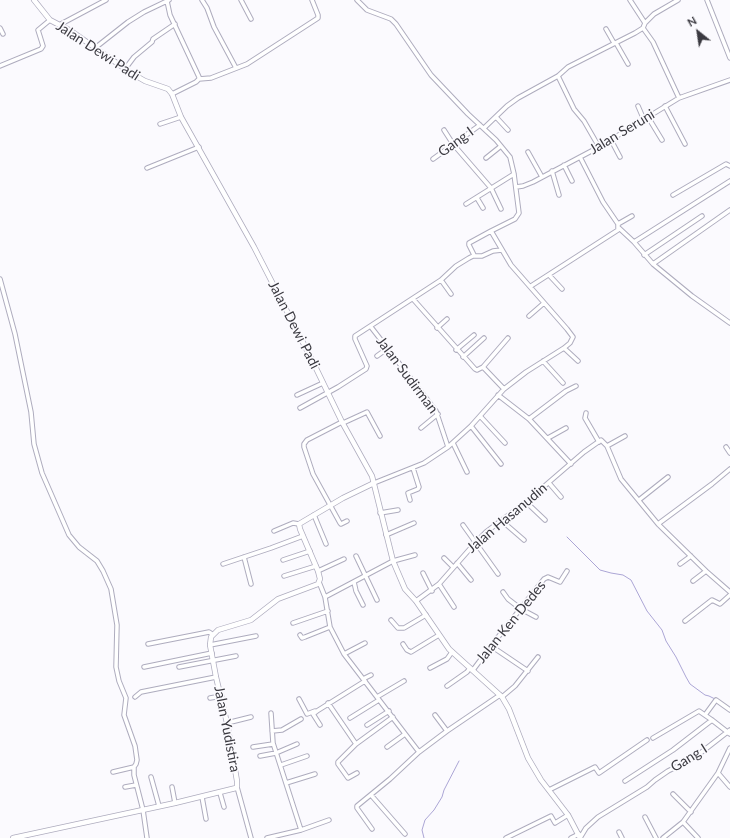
<!DOCTYPE html>
<html>
<head>
<meta charset="utf-8">
<style>
	body { margin:0 }
	#map { position:relative; width:730px; height:838px; overflow:hidden; background:#fbfafe; font-family:Lato,sans-serif }
	canvas { display:block }
	.north { position:absolute; left:678px; top:12px; width:40px; height:40px; -webkit-text-stroke:3px #fbfafe; paint-order:stroke; rotate:330deg; font-size:11px; font-weight:700; line-height:16px; text-align:center; color:#3b3a41 }
	.north::after { content:''; display:block; margin:auto; width:14px; height:18px; background:#3b3a41; clip-path:polygon(50% 0,100% 100%,50% 72%,0 100%) }
</style>
</head>
<body>
<div id="map">
<canvas width="730" height="838"></canvas>
<div class="north">N</div>
</div>
<script>
const ctx = document.querySelector('canvas').getContext('2d');
ctx.lineJoin = 'round';
const toPath = rows => new Path2D(rows.map(r => 'M' + r).join(''));
function stroke(path, color, width, dash) { ctx.strokeStyle = color; ctx.lineWidth = width; ctx.lineCap = dash ? 'butt' : 'round'; ctx.setLineDash(dash || []); ctx.stroke(path); }
function write(font, color, halo, rows, align = 'center') {
  ctx.font = font + ' Lato,sans-serif'; ctx.lineWidth = 3.5; ctx.setLineDash([]); ctx.textBaseline = 'middle'; ctx.strokeStyle = halo; ctx.fillStyle = color; for (const [text, x, y, turn = 0] of rows) {
    ctx.save(); ctx.translate(x, y); ctx.rotate((+turn || 0) * Math.PI / 180); ctx.textAlign = isNaN(turn) ? turn : align; if (halo) ctx.strokeText(text, 0, 0); ctx.fillText(text, 0, 0); ctx.restore();
  }
}
stroke(toPath([
	[567,537,600,570,611,573,623,575,631,580,647,611,662,630,666,641,676,657,686,677,690,684,705,695,709,696,715,699],
	[424,838,422,830,425,820,434,810,442,797,444,790,459,761]
]), '#aba5d5', 1);
const minor = toPath([
	[169,0,167,1,170,15,199,77,199,79,196,82,172,94],
	[202,0,207,8,214,27,236,68],
	[241,0,251,19],
	[357,0,367,10,391,19,396,24,431,75,468,114,496,140,510,157,514,174,519,213,515,219,491,231,511,265,567,329,573,337,570,343,564,348,526,372,504,389,471,426,448,447,424,463,374,483],
	[630,0,645,23],
	[707,0,730,58],
	[61,24,106,0],
	[0,28,3,34],
	[643,28,653,42,679,98],
	[606,29,614,43],
	[616,43,628,64],
	[95,48,128,22,144,12,167,1,167,0],
	[0,66,41,49,43,46,38,30,50,20],
	[125,69,134,57,152,42,153,39,175,24],
	[558,76,574,109,584,121,599,147],
	[199,79,211,78,247,64,315,20,318,18,318,15,312,0],
	[638,106,644,120],
	[665,106,685,144],
	[496,117,508,130],
	[648,117,662,140],
	[160,124,181,117],
	[484,128,507,106,518,98,558,76,568,67,635,33,643,28,645,23,654,14,678,0],
	[444,130,453,144,491,188,501,209],
	[611,140,620,157],
	[528,152,542,177],
	[486,158,501,146],
	[433,159,480,125],
	[564,165,572,181],
	[147,168,199,147],
	[552,171,559,195],
	[516,187,523,186,533,182,599,147,679,98,730,80],
	[673,195,726,164,730,166],
	[477,198,483,208],
	[466,204,514,174],
	[618,224,632,216],
	[619,228,634,242,653,264,692,296,730,323],
	[634,242,730,181],
	[474,255,469,245,469,243,491,231],
	[644,255,702,216],
	[653,264,730,210],
	[549,275,562,289],
	[0,279,15,334,31,412,34,444,42,473,69,535,79,547,97,561,103,571,111,589,117,625,116,667,119,681,126,698,124,715,135,746,137,760,136,764,134,767,134,775,143,810,147,838],
	[441,280,451,294],
	[531,286,618,230,618,224,603,202,580,157],
	[413,299,475,369,477,370,483,367,504,389],
	[529,316,544,303],
	[371,327,436,411,448,447],
	[437,328,447,319],
	[564,348,578,361],
	[456,350,474,335],
	[377,356,388,348],
	[463,357,484,338],
	[543,361,563,383],
	[483,367,508,338],
	[297,395,323,383],
	[498,395,529,419,571,464],
	[300,408,338,387,366,369,367,366,355,339,355,336,441,280,456,266,469,258,473,256,482,256,493,251,502,250],
	[586,413,585,418,599,442],
	[480,416,505,443],
	[529,419,566,391,576,386],
	[342,422,307,440,304,444,304,447,313,474,340,523,341,524,347,521],
	[343,423,367,412,380,436],
	[471,426,501,464],
	[421,428,438,414],
	[548,438,566,428],
	[453,443,467,472],
	[607,446,625,436],
	[726,447,730,453],
	[549,483,561,497],
	[410,500,408,493,418,489,419,487,413,468],
	[639,500,668,477],
	[526,502,545,520],
	[380,513,398,510],
	[314,515,326,544],
	[502,521,524,540],
	[658,524,712,484,730,469],
	[463,525,498,574],
	[274,531,293,523,299,524],
	[386,535,414,523],
	[356,556,377,600],
	[244,557,251,584],
	[444,558,453,567],
	[283,560,310,551],
	[457,563,471,580],
	[223,564,271,548,303,536],
	[680,564,691,556],
	[318,571,344,559],
	[423,573,432,591],
	[284,576,316,566],
	[693,581,706,571],
	[319,582,325,597,330,627,344,654,419,752],
	[354,582,356,591,363,605],
	[439,584,454,607],
	[503,592,508,599,521,609,536,617],
	[325,597,393,561,415,555],
	[416,601,439,584,476,542,486,532,526,502,584,452,601,440,607,446,621,479,658,524,706,571,730,592],
	[391,620,398,628,404,628,426,615],
	[685,621,712,600,720,604,730,595],
	[293,623,328,611],
	[300,635,302,638,305,637,330,627],
	[148,644,204,633,209,632,212,634],
	[403,644,407,650,411,652,439,635],
	[210,645,256,636],
	[491,646,528,671],
	[344,654,365,643],
	[144,667,212,653],
	[179,667,236,656],
	[430,668,447,659,452,652],
	[473,670,491,646,544,579,548,577,560,582,567,571],
	[363,679,371,675],
	[447,686,467,672,470,668],
	[135,697,141,692,216,677],
	[377,697,404,681],
	[502,697,515,686,538,657],
	[210,698,222,696],
	[299,699,307,714,315,711],
	[328,703,356,744],
	[435,715,447,731],
	[705,715,716,700,730,710],
	[350,718,379,700],
	[227,723,251,717],
	[320,725,313,714,317,711,365,681],
	[367,725,389,711],
	[272,731,282,730,301,719],
	[653,738,699,711,712,720,730,734],
	[253,747,273,744],
	[387,747,405,734],
	[260,756,276,753,297,744],
	[281,765,307,756],
	[113,772,134,767],
	[357,773,348,778,338,764,338,762,356,744,393,717],
	[718,773,730,787],
	[151,777,159,806],
	[625,781,673,750,712,720],
	[286,783,315,774],
	[125,787,136,785],
	[172,787,175,803],
	[237,787,251,838],
	[549,790,595,767,599,773,647,740],
	[220,793,224,807],
	[673,794,691,812],
	[371,795,405,834],
	[202,797,206,819],
	[645,817,656,838],
	[683,822,698,838],
	[372,829,357,808,357,806,390,779,419,752,447,731,500,695],
	[301,830,329,820],
	[619,832,622,838],
	[267,838,301,830,273,743,271,713],
	[506,838,551,816,555,823,568,815],
	[571,838,579,834],
	[580,838,586,828,598,817,647,787,655,780,668,771,694,758,730,730],
	[663,838,683,822,718,773,730,748]
]);
const tertiary = toPath([
	[34,0,50,20,71,31,131,73,145,81,168,89,172,94,181,117,254,247,313,362,342,422,372,476,393,561,405,589,416,601,449,649,502,697,509,709,528,758,541,780,568,815,580,838],
	[13,838,175,803,236,788,237,787,237,781,227,723,216,677,210,645,211,637,218,630,251,620,278,599,318,584,320,579,318,571,300,529,299,524,343,498,374,483]
]);
stroke(minor, '#aeacbe', 5.5);
stroke(tertiary, '#aeacbe', 6);
stroke(minor, '#fff', 3.5);
stroke(tertiary, '#fff', 4.5);
write('14px', '#3b3a41', '#fbfafe', [
	["Jalan Dewi Padi",98,51,33],
	["Jalan Seruni",622,132,-31],
	["Gang I",456,142,-36],
	["Jalan Dewi Padi",294,325,63],
	["Jalan Sudirman",407,375,53],
	["Jalan Hasanudin",507,518,-40],
	["Jalan Ken Dedes",511,622,-51],
	["Jalan Yudistira",227,729,79],
	["Gang I",689,758,-32]
]);
</script>
</body>
</html>
